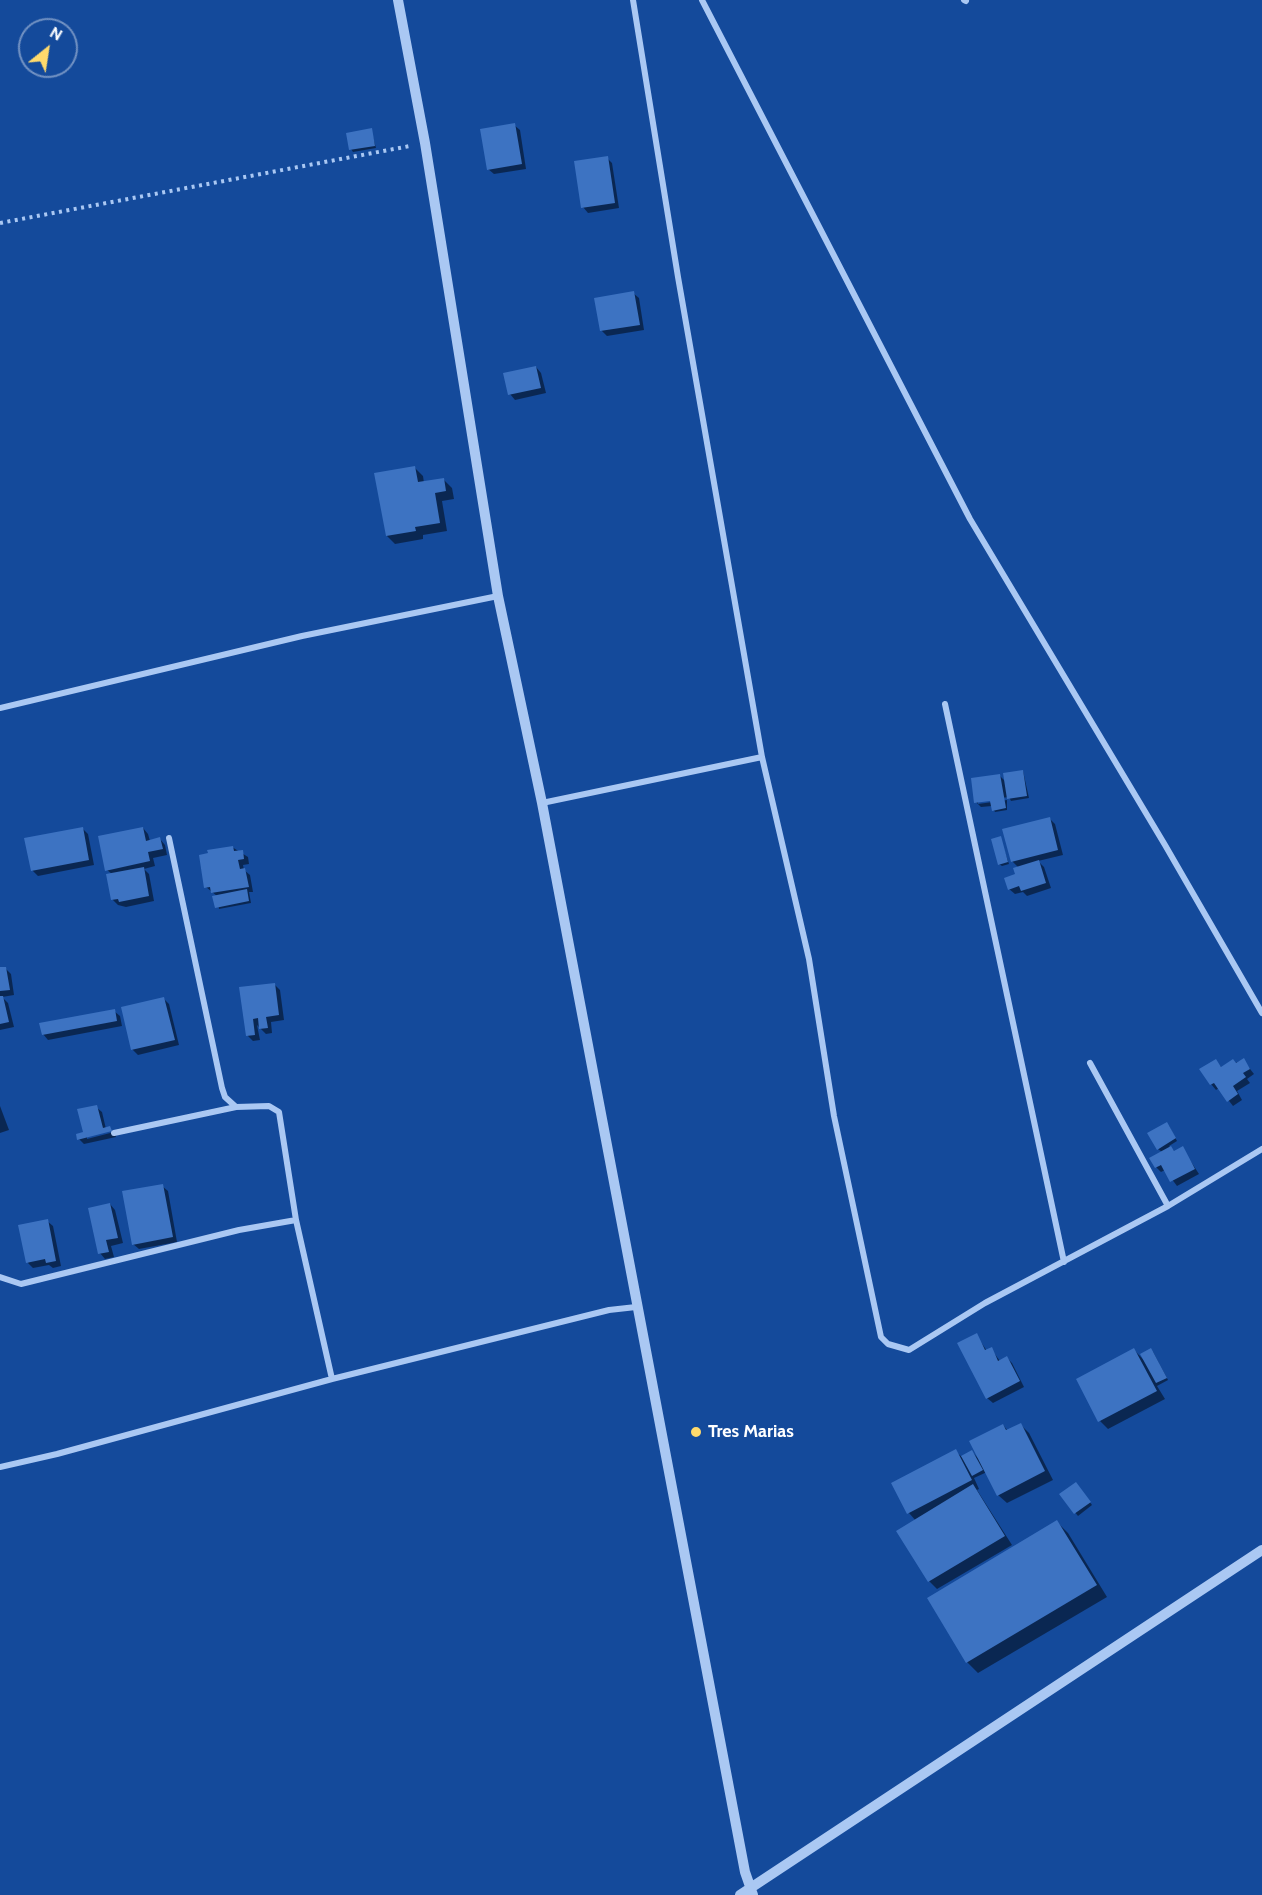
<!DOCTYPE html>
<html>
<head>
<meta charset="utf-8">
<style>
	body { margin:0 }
	#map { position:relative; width:1262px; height:1895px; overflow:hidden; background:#144a9b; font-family:Cabin,sans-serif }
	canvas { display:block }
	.north { position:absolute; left:18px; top:18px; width:60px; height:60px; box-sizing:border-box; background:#144a9b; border:2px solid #7292c3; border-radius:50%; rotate:30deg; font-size:16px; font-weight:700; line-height:24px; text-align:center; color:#fff }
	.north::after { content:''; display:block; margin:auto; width:21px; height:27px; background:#ffda6c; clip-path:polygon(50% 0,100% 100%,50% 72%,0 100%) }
</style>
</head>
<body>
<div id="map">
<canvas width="1262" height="1895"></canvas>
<div class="north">N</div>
</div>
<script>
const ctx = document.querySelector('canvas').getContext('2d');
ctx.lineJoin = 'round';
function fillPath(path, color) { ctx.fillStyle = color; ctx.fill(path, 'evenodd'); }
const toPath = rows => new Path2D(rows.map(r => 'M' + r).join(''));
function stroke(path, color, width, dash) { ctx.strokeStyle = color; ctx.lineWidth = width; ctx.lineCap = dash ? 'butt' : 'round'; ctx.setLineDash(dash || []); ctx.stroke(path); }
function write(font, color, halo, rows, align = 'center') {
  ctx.font = font + ' Cabin,sans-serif'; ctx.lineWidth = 4.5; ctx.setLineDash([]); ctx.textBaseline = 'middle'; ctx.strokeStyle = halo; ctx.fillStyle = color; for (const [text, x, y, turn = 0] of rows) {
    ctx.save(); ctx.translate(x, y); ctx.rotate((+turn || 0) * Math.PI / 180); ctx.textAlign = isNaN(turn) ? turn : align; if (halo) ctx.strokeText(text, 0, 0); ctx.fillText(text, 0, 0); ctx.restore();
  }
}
fillPath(toPath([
	[514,125,520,130,526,169,494,174,488,169],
	[371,130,376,148,353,152,351,149],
	[607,158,612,163,619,208,588,213,583,207],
	[633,293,639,298,644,330,607,336,601,330],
	[536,367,541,373,546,393,515,400,510,394],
	[414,467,423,476,424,483,443,479,452,488,454,499,442,501,447,531,423,535,423,539,395,544,387,536],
	[1023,771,1029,798,1011,801,1009,797,978,801,978,804,1007,800,1007,810,995,812,992,806,981,807,976,802,999,775,1006,782],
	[1050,819,1055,824,1063,855,1038,861,1044,867,1051,888,1027,896,1023,892,1015,894,1009,889,1019,868,1012,861],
	[82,828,88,834,94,865,38,876,32,870],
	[143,828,148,834,150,841,160,839,165,845,167,855,153,858,155,866,144,869,149,874,154,901,126,907,118,905,112,899,112,874,107,870],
	[1000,838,1009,864,1002,866,999,864],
	[232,847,248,857,249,864,243,865,244,870,250,875,253,892,249,892,251,903,219,909,217,896,206,887],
	[5,968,11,974,14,995,2,997,8,1003,14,1027,0,1030,0,969],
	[274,984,280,990,284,1020,271,1022,272,1033,266,1034,257,1025,260,1040,253,1041,248,1036,241,989],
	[164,999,169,1004,179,1045,138,1055,132,1049],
	[114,1011,120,1016,122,1026,48,1040,43,1034],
	[1243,1060,1254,1074,1247,1079,1250,1083,1237,1091,1242,1100,1233,1106,1219,1088,1216,1090,1211,1084,1202,1069,1216,1061,1222,1068],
	[0,1106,9,1130,0,1133],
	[96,1107,102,1112,106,1129,112,1130,87,1136,87,1139,114,1132,116,1137,84,1144,79,1139,85,1133],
	[1169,1126,1177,1141,1169,1146,1175,1152,1182,1148,1199,1174,1177,1186,1165,1170,1161,1172,1156,1167,1162,1152,1158,1149],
	[162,1186,168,1191,177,1242,139,1249,133,1244],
	[110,1204,115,1210,123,1243,111,1246,114,1257,105,1259,100,1253],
	[47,1221,53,1226,61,1266,53,1268,49,1265,33,1268,28,1263],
	[976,1335,987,1351,991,1349,1000,1361,1007,1358,1012,1363,1024,1387,993,1403,987,1398],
	[1134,1350,1144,1360,1153,1352,1168,1380,1157,1386,1165,1399,1108,1429,1100,1421],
	[1020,1424,1029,1433,1053,1480,1007,1503,998,1495,987,1472,974,1478,979,1489,977,1490,1012,1545,937,1589,929,1581,916,1521,909,1513,893,1484,955,1451,962,1457,972,1452,979,1459,1003,1425,1008,1431],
	[1078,1486,1092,1505,1078,1516,1061,1495],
	[1057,1522,1068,1533,1107,1597,978,1673,967,1662]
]), '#0007');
fillPath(toPath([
	[515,123,522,164,487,170,480,129],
	[372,128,375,146,349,150,346,133],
	[608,156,615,203,581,208,574,161],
	[634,291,640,325,600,331,594,298],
	[536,366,541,388,508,395,503,373],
	[415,466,418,482,444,478,446,491,435,493,440,523,415,527,416,531,386,536,374,473],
	[1023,770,1027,796,1007,799,1003,773],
	[1000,774,1006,808,992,811,990,801,974,803,971,778],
	[1050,817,1058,850,1011,862,1002,829],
	[83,827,89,860,31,871,24,838],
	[143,827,146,841,160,837,163,849,148,852,150,861,105,871,98,836],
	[1001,836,1008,862,998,865,991,839],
	[233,846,234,851,243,850,244,859,238,860,240,869,245,868,249,887,211,893,210,887,204,888,199,855,208,853,207,850],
	[1039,860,1046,883,1021,891,1019,886,1008,890,1004,878,1015,874,1013,868],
	[144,867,149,896,119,902,118,899,111,900,106,874],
	[247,889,249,901,215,908,212,896],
	[0,967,6,967,10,990,0,991],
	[275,983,279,1015,266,1017,268,1028,259,1029,258,1018,253,1019,255,1035,246,1036,239,987],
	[0,996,3,996,9,1022,0,1024],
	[164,997,175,1040,131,1050,121,1007],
	[115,1009,117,1021,42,1035,39,1023],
	[1244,1058,1250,1069,1243,1073,1246,1077,1233,1086,1238,1094,1227,1102,1214,1083,1210,1085,1199,1069,1216,1059,1221,1067,1233,1059,1236,1063],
	[97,1105,103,1128,110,1126,112,1131,77,1140,76,1134,83,1132,77,1109],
	[1167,1122,1176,1138,1157,1150,1147,1133],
	[1171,1146,1174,1151,1183,1146,1195,1169,1170,1182,1161,1165,1155,1168,1149,1158],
	[163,1184,173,1237,132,1245,122,1191],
	[110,1203,118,1238,106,1240,109,1252,98,1254,88,1208],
	[48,1219,56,1261,46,1263,45,1259,26,1263,18,1225],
	[977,1333,985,1350,992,1347,998,1361,1007,1356,1020,1381,986,1399,957,1343],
	[1134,1348,1157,1391,1098,1422,1076,1379],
	[1151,1348,1167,1378,1156,1383,1140,1354],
	[1021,1423,1045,1471,997,1496,969,1441,1003,1424,1006,1430],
	[956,1449,972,1480,907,1514,891,1483],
	[972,1450,983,1470,972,1476,961,1456],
	[1076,1482,1091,1502,1074,1514,1059,1494],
	[973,1484,1005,1536,928,1582,896,1531],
	[1057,1520,1097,1585,966,1663,927,1598]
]), '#3d73c2');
stroke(toPath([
	[0,223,410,146]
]), '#aac8f3', 4, [3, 4.5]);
stroke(toPath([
	[633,0,678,277,762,757,809,959,834,1116,881,1337,888,1344,909,1350,985,1303,1168,1206,1262,1149],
	[702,0,970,519,1165,845,1262,1013],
	[964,0,966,1],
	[945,704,1064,1262],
	[0,708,302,636,498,596],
	[542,803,762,757],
	[169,838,222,1088,225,1097,236,1107,269,1106,279,1112,296,1220,332,1379],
	[1090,1063,1168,1206],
	[114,1133,236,1107],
	[0,1277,21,1284,239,1230,296,1220],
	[0,1467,57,1454,332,1379,609,1310,636,1307]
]), '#aac8f3', 6);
stroke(toPath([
	[398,0,425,143,498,596,542,803,745,1872,753,1895],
	[740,1895,1262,1550]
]), '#aac8f3', 10);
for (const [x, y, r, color] of [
	[696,1432,6,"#ffda6c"]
]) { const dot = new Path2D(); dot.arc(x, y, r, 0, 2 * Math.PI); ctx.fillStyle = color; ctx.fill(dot); stroke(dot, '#144a9b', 2); }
write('bold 18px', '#fff', '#144a9b', [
	["Tres Marias",708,1432]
], 'left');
</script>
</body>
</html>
